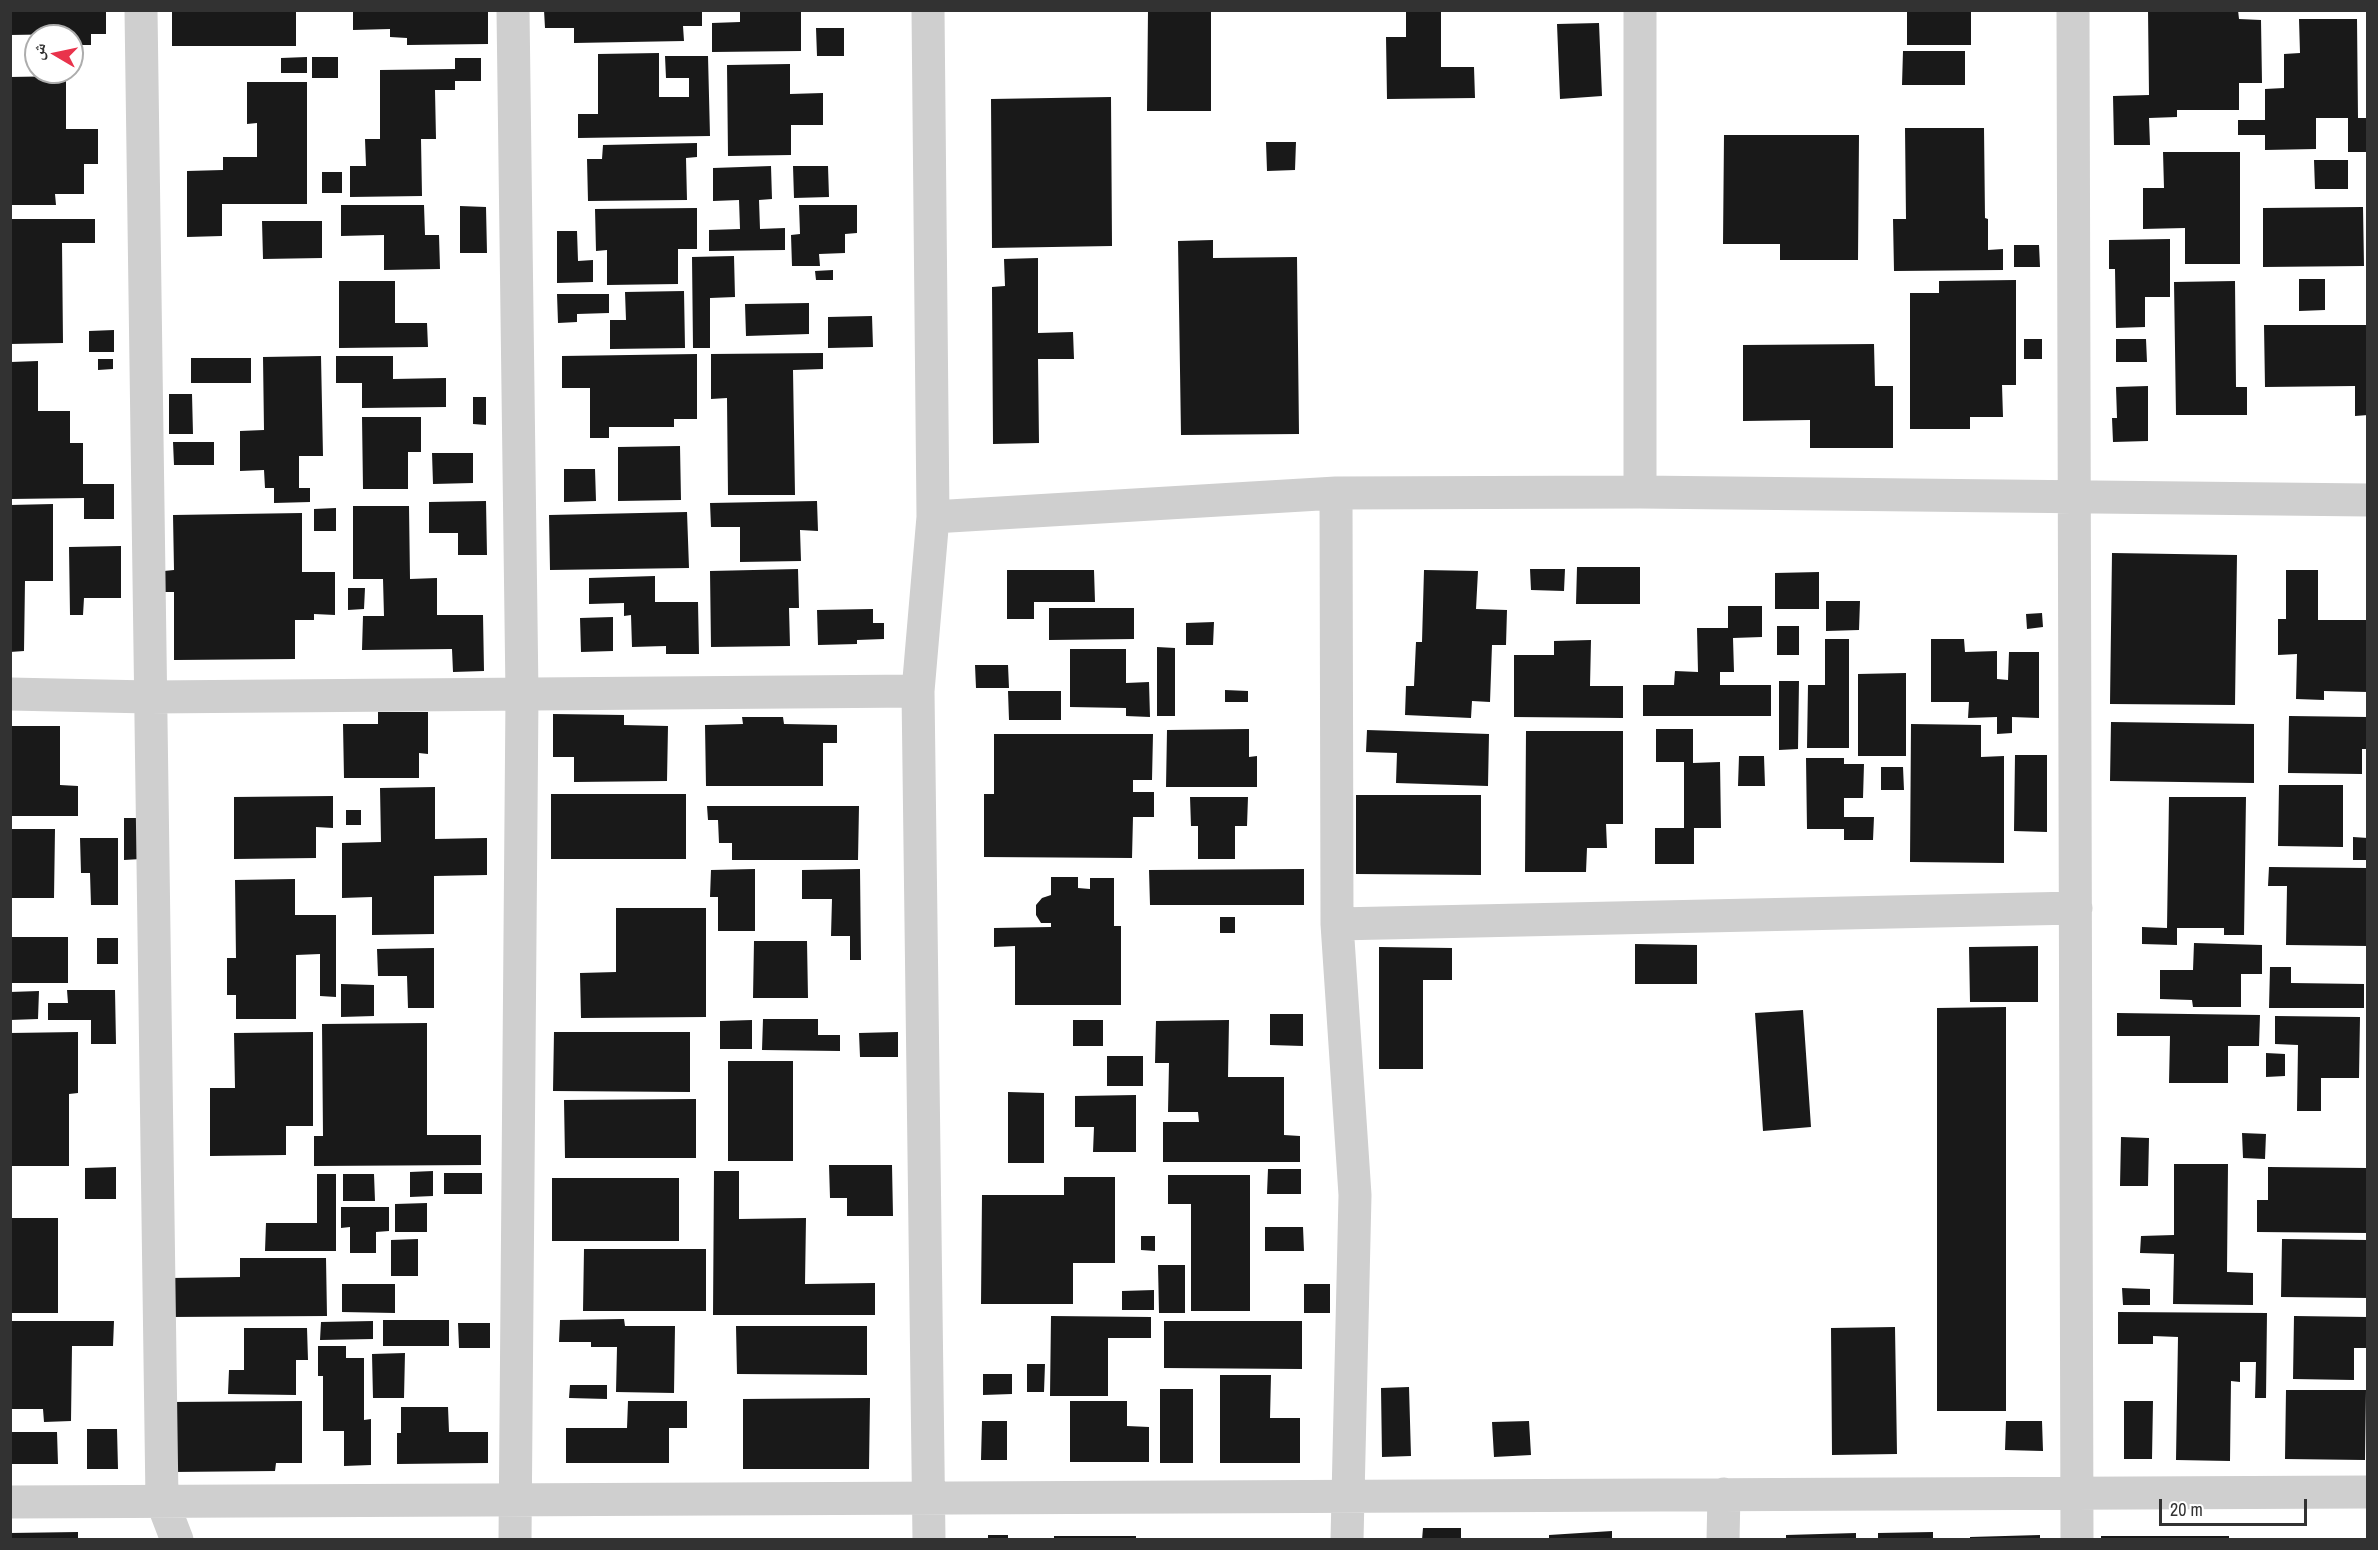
<!DOCTYPE html>
<html>
<head>
<meta charset="utf-8">
<style>
	body { margin:0 }
	#map { position:relative; width:2378px; height:1550px; overflow:hidden; background:#fff; font-family:"Archivo Narrow","Noto Naskh Arabic",sans-serif }
	canvas { display:block }
	.frame { position:absolute; inset:0; border:12px solid #323232; pointer-events:none }
	.north { position:absolute; left:24px; top:24px; width:60px; height:60px; box-sizing:border-box; background:#fff; border:2px solid #adadad; border-radius:50%; rotate:279deg; font-size:16px; font-weight:700; line-height:24px; text-align:center; color:#323232 }
	.north::after { content:''; display:block; margin:auto; width:21px; height:27px; background:#e9334c; clip-path:polygon(50% 0,100% 100%,50% 72%,0 100%) }
	.scale { position:absolute; left:2159px; top:1499px; width:148px; height:27px; box-sizing:border-box; border:3px solid #323232; border-top:0; padding-left:8px; font-size:18px; line-height:21px; white-space:nowrap; color:#323232; -webkit-text-stroke:4px #fff; paint-order:stroke }
</style>
</head>
<body>
<div id="map">
<canvas width="2378" height="1550"></canvas>
<div class="frame"></div>
<div class="north">ش</div>
<div class="scale">20 m</div>
</div>
<script>
const ctx = document.querySelector('canvas').getContext('2d');
ctx.lineJoin = 'round';
function fillPath(path, color) { ctx.fillStyle = color; ctx.fill(path, 'evenodd'); }
const toPath = rows => new Path2D(rows.map(r => 'M' + r).join(''));
function stroke(path, color, width, dash) { ctx.strokeStyle = color; ctx.lineWidth = width; ctx.lineCap = dash ? 'butt' : 'round'; ctx.setLineDash(dash || []); ctx.stroke(path); }
fillPath(toPath([
	[10,10,106,10,106,34,91,34,91,45,72,45,72,36,69,34,10,35],
	[172,10,296,10,296,46,172,46],
	[353,10,488,10,488,44,407,45,407,38,390,37,390,29,353,30],
	[544,10,702,10,702,26,683,26,684,41,574,43,574,28,545,28],
	[740,10,801,10,801,51,712,52,712,23,740,22],
	[1148,10,1211,10,1211,111,1147,111],
	[1406,10,1441,10,1441,67,1474,67,1475,98,1387,99,1386,37,1406,37],
	[1907,10,1971,10,1971,45,1907,45],
	[2148,10,2238,10,2239,19,2261,20,2262,83,2239,83,2239,110,2177,110,2177,117,2149,118,2150,145,2114,145,2113,96,2149,95],
	[2299,19,2357,19,2358,118,2368,118,2368,152,2348,152,2348,118,2316,118,2316,149,2265,150,2265,135,2238,135,2238,120,2265,120,2265,89,2284,88,2284,54,2300,53],
	[1599,23,1602,96,1560,99,1557,24],
	[816,28,844,28,844,56,817,56],
	[1903,51,1965,51,1965,85,1902,85],
	[659,53,659,97,689,97,689,78,666,78,665,56,708,56,710,136,578,138,578,114,598,114,598,54],
	[307,57,307,73,281,73,281,58],
	[312,57,338,57,338,78,312,78],
	[455,58,481,58,481,81,455,81,455,90,435,90,436,139,421,139,422,196,350,197,350,166,366,166,365,139,380,139,380,70,455,69],
	[790,64,790,94,823,93,823,125,791,125,791,155,728,156,727,65],
	[66,76,66,129,98,129,98,164,84,164,84,194,55,194,56,205,10,205,10,77],
	[247,82,307,82,307,204,222,204,222,236,187,237,187,171,223,170,223,157,257,157,257,123,247,124],
	[1111,97,1112,246,992,248,991,99],
	[1905,128,1984,128,1985,218,1988,219,1988,250,2003,249,2003,270,1894,271,1893,219,1906,219],
	[1724,135,1859,135,1858,260,1780,260,1780,244,1723,244],
	[1266,142,1296,142,1295,170,1267,171],
	[697,143,697,157,686,158,687,200,588,201,587,159,602,159,603,145],
	[2163,152,2240,152,2240,264,2185,264,2185,228,2143,229,2143,188,2164,188],
	[2314,160,2348,160,2348,189,2315,189],
	[771,166,772,199,759,200,760,229,785,228,785,250,709,251,709,230,740,229,739,200,713,201,713,168],
	[793,166,828,166,829,197,794,198],
	[322,172,342,172,342,193,322,193],
	[341,205,424,205,425,235,439,235,440,269,384,270,384,235,341,236],
	[799,205,857,205,857,233,845,234,845,253,819,254,820,266,792,266,791,235,800,234],
	[460,206,486,207,487,253,460,253],
	[2363,207,2364,266,2263,267,2263,208],
	[697,208,697,249,678,249,678,284,607,285,607,250,596,251,595,209],
	[10,219,95,219,95,243,62,243,63,343,10,344],
	[262,221,322,221,322,258,263,259],
	[557,231,577,231,578,261,593,260,593,282,557,283],
	[2170,239,2170,297,2145,297,2145,327,2116,328,2115,269,2109,269,2109,240],
	[1213,240,1213,258,1297,257,1299,434,1181,435,1178,241],
	[2014,245,2039,245,2040,267,2014,267],
	[734,256,735,297,710,298,710,348,693,348,692,257],
	[1038,258,1038,333,1073,332,1074,359,1038,359,1039,443,993,444,992,287,1005,286,1004,259],
	[833,270,833,280,816,280,815,271],
	[2299,279,2325,279,2325,310,2299,311],
	[2016,280,2016,385,2002,385,2003,417,1970,417,1970,429,1910,429,1910,293,1939,293,1939,281],
	[339,281,395,281,395,323,427,323,428,347,339,348],
	[2235,281,2236,387,2247,387,2247,415,2176,415,2174,282],
	[684,291,685,348,610,349,610,320,626,320,625,292],
	[557,294,609,294,609,313,577,314,577,322,558,323],
	[809,303,809,334,746,336,745,304],
	[872,316,873,347,828,348,828,317],
	[2264,325,2366,325,2368,415,2355,416,2355,386,2265,387],
	[114,330,114,352,89,352,89,331],
	[2024,339,2042,339,2042,359,2024,359],
	[2116,339,2146,339,2147,362,2116,362],
	[1874,344,1875,386,1893,386,1893,448,1810,448,1810,420,1743,421,1743,345],
	[823,353,823,369,793,370,795,495,728,495,727,398,711,399,711,354],
	[697,354,697,419,674,419,674,427,609,427,609,438,590,438,590,388,562,388,562,356],
	[321,356,323,456,299,456,299,488,310,488,310,502,274,503,274,488,265,488,264,470,240,471,240,431,264,430,263,357],
	[336,356,393,356,393,379,446,378,446,407,362,408,362,383,336,383],
	[191,358,251,358,251,383,191,383],
	[98,359,113,359,113,369,98,370],
	[38,361,38,411,70,411,70,443,83,443,83,484,114,484,114,519,84,519,84,498,10,499,11,362],
	[2148,386,2148,441,2113,442,2112,418,2117,418,2116,387],
	[169,394,192,394,193,434,169,434],
	[473,397,486,397,486,425,473,424],
	[362,417,421,417,421,452,408,452,408,489,363,489],
	[173,442,214,442,214,465,174,465],
	[680,446,681,500,618,501,618,447],
	[432,453,473,453,473,483,433,484],
	[564,469,595,469,596,501,564,502],
	[486,501,487,555,458,555,458,533,429,533,429,502],
	[817,501,818,531,800,530,801,561,740,562,740,527,711,527,710,503],
	[53,504,53,581,25,581,24,651,10,652,10,505],
	[353,506,409,506,410,579,437,578,437,615,483,615,484,671,453,672,452,649,362,650,363,616,384,616,383,579,353,579],
	[336,508,336,531,314,531,314,509],
	[687,512,689,568,550,570,549,515],
	[302,513,302,572,335,572,335,615,314,614,314,620,295,620,295,659,174,660,174,592,164,592,164,571,174,570,173,515],
	[121,546,121,598,84,598,83,615,70,615,69,547],
	[2112,553,2237,555,2235,705,2110,704],
	[1577,567,1640,567,1640,604,1576,604],
	[798,569,799,608,789,608,790,646,711,647,710,571],
	[1530,569,1565,569,1564,591,1531,590],
	[1007,570,1094,570,1095,602,1034,602,1034,619,1007,619],
	[1424,570,1478,571,1476,609,1507,610,1506,645,1492,645,1490,702,1472,701,1471,718,1405,715,1406,686,1414,686,1416,642,1422,642],
	[2286,570,2318,570,2318,620,2368,620,2368,692,2324,691,2324,700,2296,699,2297,654,2278,655,2278,619,2286,619],
	[1819,572,1819,609,1775,609,1775,573],
	[655,576,655,602,698,602,699,654,666,654,666,646,632,647,631,615,624,616,624,603,589,604,589,578],
	[348,588,365,588,364,609,348,610],
	[1826,601,1860,601,1859,630,1826,631],
	[1728,606,1762,606,1762,637,1733,638,1734,672,1720,672,1720,685,1771,685,1771,716,1643,716,1643,685,1674,685,1675,671,1698,672,1697,628,1728,628],
	[1049,608,1134,608,1134,639,1049,640],
	[873,609,873,623,884,623,884,639,857,640,857,644,818,645,817,610],
	[2042,613,2043,627,2027,629,2026,614],
	[613,617,613,651,581,652,580,618],
	[1214,622,1213,645,1186,645,1186,623],
	[1777,626,1799,626,1799,655,1777,655],
	[1825,639,1849,639,1849,748,1807,748,1808,685,1825,685],
	[1931,639,1964,639,1965,652,1997,651,1997,679,2008,680,2009,652,2039,652,2039,718,2012,717,2012,733,1997,734,1997,717,1968,718,1969,702,1931,702],
	[1591,640,1590,686,1623,686,1623,718,1514,717,1514,655,1554,655,1554,641],
	[1157,647,1175,648,1175,716,1157,716],
	[1070,649,1126,649,1126,683,1149,682,1150,717,1126,716,1126,708,1070,707],
	[975,665,1008,665,1009,688,976,688],
	[1906,673,1906,756,1858,756,1858,674],
	[1779,681,1799,681,1798,749,1779,750],
	[1225,690,1248,691,1248,702,1225,702],
	[1008,691,1061,691,1061,720,1009,720],
	[378,712,428,712,428,754,419,753,419,778,344,778,343,724,378,724],
	[553,714,624,715,624,725,668,726,667,781,574,782,574,757,553,757],
	[2289,716,2368,717,2368,749,2362,749,2362,774,2288,773],
	[742,717,783,717,784,724,837,725,837,743,823,743,823,786,706,786,705,725,743,724],
	[2111,722,2254,724,2254,783,2110,781],
	[1911,724,1981,725,1981,757,2004,756,2004,863,1910,862],
	[10,726,60,726,60,785,78,786,78,816,10,816],
	[1249,729,1249,757,1257,756,1257,787,1166,787,1167,730],
	[1656,729,1693,729,1693,763,1720,762,1721,828,1694,828,1694,864,1655,864,1655,828,1684,828,1684,762,1656,762],
	[1367,730,1489,734,1488,786,1396,783,1397,753,1366,752],
	[1526,731,1623,731,1623,824,1606,824,1607,848,1587,848,1586,872,1525,872],
	[994,734,1153,734,1152,780,1133,780,1133,792,1154,792,1154,817,1133,817,1132,858,984,857,984,794,994,794],
	[2015,755,2047,755,2047,832,2014,831],
	[1739,756,1764,756,1765,786,1738,786],
	[1806,758,1844,758,1844,764,1864,764,1863,798,1844,798,1844,817,1874,817,1873,840,1844,840,1844,829,1807,829],
	[1881,767,1903,767,1904,790,1881,790],
	[2279,785,2343,785,2343,847,2278,846],
	[435,787,435,839,487,838,487,875,434,876,434,934,372,935,372,897,342,898,342,843,381,842,380,788],
	[551,794,686,794,686,859,551,859],
	[1356,795,1481,795,1481,875,1356,874],
	[333,796,333,828,316,827,316,858,234,859,234,797],
	[1190,797,1248,797,1247,826,1235,826,1235,859,1198,859,1198,826,1191,826],
	[2169,797,2246,797,2244,935,2224,935,2224,928,2177,928,2177,945,2142,944,2142,927,2167,928],
	[707,806,859,806,858,860,732,860,732,843,719,843,718,820,708,820],
	[346,810,361,810,361,825,346,825],
	[124,818,141,818,141,859,124,860],
	[10,829,55,829,54,898,10,898],
	[2353,837,2368,838,2368,860,2353,860],
	[80,838,118,838,118,905,91,905,90,873,81,873],
	[2269,867,2368,868,2368,946,2286,945,2287,886,2268,886],
	[755,869,755,931,718,931,718,897,710,897,711,870],
	[860,869,861,960,850,960,850,936,831,936,832,899,802,899,802,870],
	[1304,869,1304,905,1150,905,1149,870],
	[1051,877,1078,877,1078,888,1090,889,1090,878,1114,878,1114,926,1121,926,1121,1005,1015,1005,1015,946,994,947,994,928,1051,927,1051,923,1041,923,1036,915,1036,905,1042,898,1051,895],
	[295,879,295,915,336,915,336,997,320,996,320,954,296,955,296,1019,236,1019,236,995,227,995,227,958,236,958,235,880],
	[616,908,706,908,706,1017,581,1018,580,973,616,972],
	[1220,917,1235,917,1235,933,1220,933],
	[10,937,68,937,68,983,10,983],
	[97,938,118,938,118,964,97,964],
	[754,941,807,941,808,998,753,998],
	[2194,943,2262,945,2262,974,2241,974,2241,1007,2193,1007,2192,1000,2160,999,2160,970,2193,970],
	[1635,944,1697,945,1697,984,1635,984],
	[2038,946,2038,1002,1970,1002,1969,947],
	[1379,947,1452,948,1452,980,1423,980,1423,1069,1379,1069],
	[434,948,434,1008,408,1008,407,976,378,976,377,949],
	[2270,967,2291,967,2291,983,2364,984,2364,1008,2269,1008],
	[341,984,374,985,374,1016,341,1017],
	[67,990,115,990,116,1044,91,1044,91,1020,48,1020,48,1003,68,1003],
	[39,991,38,1019,10,1020,10,992],
	[2006,1007,2006,1411,1937,1411,1937,1008],
	[1803,1010,1811,1127,1763,1131,1755,1013],
	[2117,1013,2260,1015,2259,1046,2228,1046,2228,1083,2169,1083,2170,1036,2117,1036],
	[1270,1014,1303,1014,1303,1046,1270,1045],
	[2275,1016,2360,1017,2359,1078,2321,1078,2321,1111,2297,1111,2298,1045,2275,1044],
	[763,1019,818,1019,818,1035,840,1035,840,1051,762,1050],
	[752,1020,752,1049,720,1049,720,1021],
	[1073,1020,1103,1020,1103,1046,1073,1046],
	[1229,1020,1228,1077,1284,1077,1284,1135,1300,1136,1300,1162,1163,1162,1163,1122,1199,1122,1198,1112,1168,1112,1169,1063,1155,1063,1156,1021],
	[427,1023,427,1135,481,1135,481,1165,314,1166,314,1136,323,1136,322,1024],
	[78,1032,78,1093,69,1094,69,1166,10,1166,10,1033],
	[313,1032,313,1126,286,1126,286,1155,210,1156,210,1088,235,1088,234,1033],
	[554,1032,690,1032,690,1092,553,1091],
	[898,1032,898,1057,860,1057,859,1033],
	[2266,1053,2285,1054,2285,1076,2266,1077],
	[1107,1056,1143,1056,1143,1086,1107,1086],
	[728,1061,793,1061,793,1161,728,1161],
	[1008,1092,1044,1093,1044,1163,1008,1163],
	[1136,1095,1136,1152,1093,1152,1094,1127,1075,1127,1075,1096],
	[696,1099,696,1158,565,1158,564,1100],
	[2242,1133,2266,1134,2265,1159,2243,1158],
	[2121,1137,2149,1138,2148,1186,2120,1186],
	[2174,1164,2228,1164,2227,1272,2253,1273,2253,1305,2173,1304,2174,1254,2140,1253,2141,1236,2174,1235],
	[829,1165,892,1165,893,1216,847,1216,847,1198,830,1198],
	[116,1167,116,1199,85,1199,85,1168],
	[2268,1167,2368,1168,2368,1233,2257,1232,2257,1200,2268,1200],
	[1268,1169,1301,1169,1301,1194,1267,1194],
	[433,1171,433,1196,410,1197,410,1172],
	[714,1171,739,1171,739,1219,806,1218,805,1284,875,1283,875,1315,713,1315],
	[444,1173,482,1173,482,1194,444,1194],
	[317,1174,336,1174,336,1251,265,1251,266,1223,317,1223],
	[343,1174,374,1174,375,1201,343,1201],
	[1168,1175,1250,1175,1250,1311,1191,1311,1191,1204,1168,1204],
	[1064,1177,1115,1177,1115,1263,1073,1263,1073,1304,981,1304,982,1195,1064,1195],
	[552,1178,679,1178,679,1241,552,1241],
	[427,1203,427,1232,395,1232,395,1204],
	[341,1207,389,1207,389,1231,376,1232,376,1253,350,1253,350,1227,341,1228],
	[10,1218,58,1218,58,1313,10,1313],
	[1265,1227,1303,1227,1304,1251,1265,1251],
	[1141,1236,1155,1236,1155,1251,1141,1250],
	[418,1239,418,1276,391,1276,391,1240],
	[2282,1239,2368,1240,2368,1298,2281,1297],
	[584,1249,706,1249,706,1311,583,1311],
	[240,1258,326,1258,327,1316,169,1317,170,1278,240,1277],
	[1158,1265,1185,1265,1185,1313,1159,1313],
	[342,1284,395,1284,395,1313,342,1312],
	[1304,1284,1330,1284,1330,1313,1304,1313],
	[2122,1288,2150,1289,2150,1305,2123,1305],
	[1154,1290,1154,1310,1122,1310,1122,1291],
	[2118,1312,2267,1313,2266,1398,2255,1398,2256,1362,2240,1362,2240,1382,2231,1381,2230,1461,2176,1460,2178,1337,2153,1336,2153,1344,2118,1344],
	[1051,1316,1151,1317,1151,1338,1108,1338,1108,1396,1050,1396],
	[2294,1316,2368,1317,2368,1348,2354,1348,2354,1380,2293,1379],
	[624,1319,625,1326,675,1326,674,1393,616,1392,617,1347,591,1347,591,1342,559,1342,560,1320],
	[383,1320,449,1320,449,1346,383,1346],
	[10,1321,114,1321,113,1346,72,1346,71,1421,44,1422,43,1409,10,1409],
	[373,1321,373,1339,320,1340,321,1322],
	[1164,1321,1302,1321,1302,1369,1164,1368],
	[458,1323,490,1323,490,1348,459,1348],
	[736,1326,867,1326,867,1375,737,1374],
	[1895,1327,1897,1454,1832,1455,1831,1328],
	[244,1328,307,1328,308,1360,296,1360,296,1395,228,1394,229,1370,244,1370],
	[318,1346,346,1346,346,1358,364,1358,364,1420,371,1419,371,1465,344,1466,344,1431,323,1431,323,1376,318,1376],
	[405,1353,404,1398,373,1398,372,1354],
	[1027,1364,1045,1364,1044,1392,1027,1392],
	[983,1374,1012,1374,1012,1394,983,1395],
	[1220,1375,1271,1375,1270,1418,1300,1418,1300,1463,1220,1463],
	[570,1385,607,1385,607,1399,569,1398],
	[1409,1387,1411,1456,1382,1457,1381,1388],
	[1160,1389,1193,1389,1193,1463,1160,1463],
	[2286,1390,2366,1390,2365,1460,2285,1459],
	[870,1398,869,1469,743,1469,743,1399],
	[302,1401,302,1463,276,1463,275,1471,172,1472,172,1402],
	[628,1401,687,1401,687,1428,669,1428,669,1463,566,1463,566,1428,627,1428],
	[1070,1401,1127,1401,1127,1426,1149,1427,1149,1462,1070,1462],
	[2124,1401,2153,1401,2152,1459,2124,1459],
	[401,1407,448,1407,449,1432,488,1432,488,1463,397,1464,397,1433,401,1433],
	[982,1421,1007,1421,1007,1460,981,1460],
	[1529,1421,1531,1455,1494,1457,1492,1422],
	[2006,1421,2042,1421,2043,1451,2005,1450],
	[87,1429,117,1429,118,1469,87,1469],
	[10,1432,57,1432,58,1464,10,1464],
	[1423,1528,1461,1528,1461,1540,1422,1540],
	[1612,1531,1612,1540,1549,1540,1549,1535],
	[78,1532,78,1540,10,1540,10,1533],
	[1933,1532,1933,1540,1878,1540,1878,1533],
	[1856,1533,1856,1540,1786,1540,1786,1535],
	[988,1535,1008,1535,1008,1540,988,1540],
	[2040,1535,2040,1540,1970,1540,1970,1537],
	[1054,1536,1136,1536,1136,1540,1054,1540],
	[2101,1536,2229,1536,2229,1540,2101,1540]
]), '#191919');
stroke(toPath([
	[141,10,162,1501,177,1540],
	[513,10,522,695,515,1540],
	[928,10,933,517,918,691,929,1540],
	[2073,10,2077,1540],
	[1640,492,1640,10],
	[1336,493,1337,924,1355,1195,1347,1540],
	[933,517,1336,493,1640,492,2368,500],
	[10,694,149,697,918,691],
	[1337,924,2076,908],
	[10,1502,2368,1492],
	[1723,1540,1724,1494]
]), '#cfcfcf', 33);
</script>
</body>
</html>
